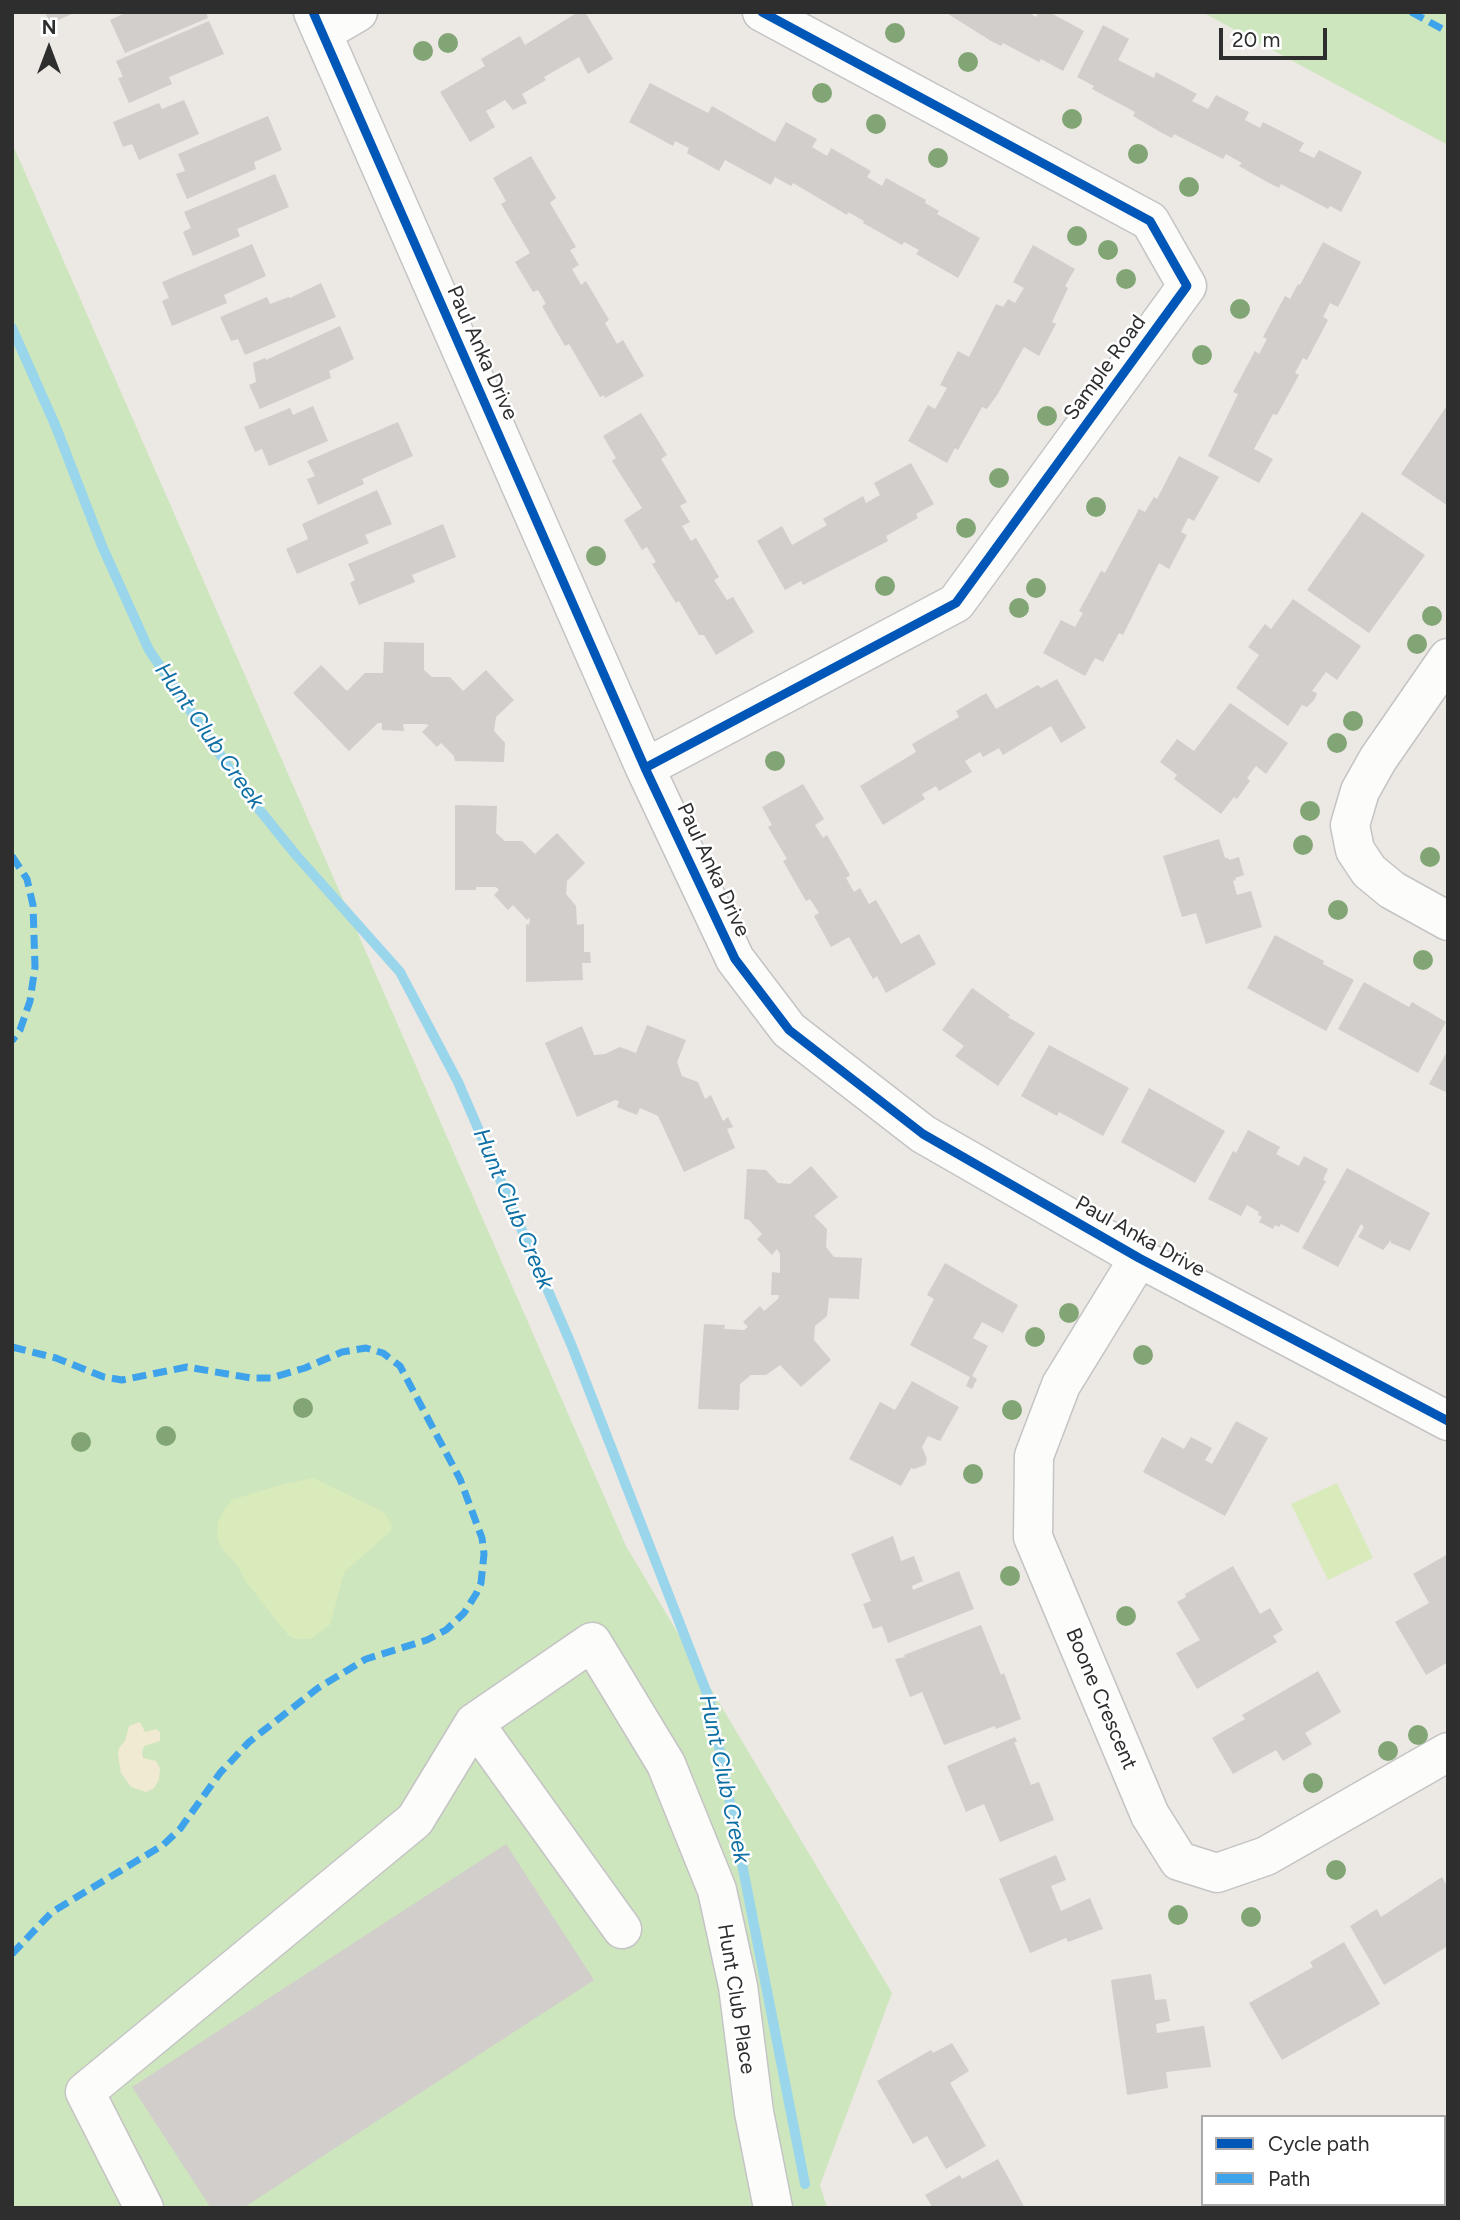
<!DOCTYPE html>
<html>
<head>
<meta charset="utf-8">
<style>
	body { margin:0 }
	#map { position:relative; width:1460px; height:2220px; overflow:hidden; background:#ece8e4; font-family:Figtree,sans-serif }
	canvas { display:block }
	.frame { position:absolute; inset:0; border:14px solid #2e2e2e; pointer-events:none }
	.legend { position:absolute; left:1201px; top:2115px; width:245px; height:91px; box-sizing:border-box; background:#fff; border:2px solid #ababab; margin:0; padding:9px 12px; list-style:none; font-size:21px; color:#2e2e2e }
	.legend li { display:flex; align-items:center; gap:14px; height:35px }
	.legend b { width:35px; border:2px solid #ababab }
	.north { position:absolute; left:14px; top:14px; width:70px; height:70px; -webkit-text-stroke:5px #fff; paint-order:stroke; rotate:0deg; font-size:19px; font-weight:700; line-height:28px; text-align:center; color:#2e2e2e }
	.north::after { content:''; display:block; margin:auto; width:24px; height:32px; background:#2e2e2e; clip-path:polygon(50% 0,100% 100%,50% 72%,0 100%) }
	.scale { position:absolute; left:1219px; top:28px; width:108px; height:32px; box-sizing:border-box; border:4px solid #2e2e2e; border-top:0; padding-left:9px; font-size:21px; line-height:24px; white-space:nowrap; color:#2e2e2e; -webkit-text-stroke:5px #fff; paint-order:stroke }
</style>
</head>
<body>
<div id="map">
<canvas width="1460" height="2220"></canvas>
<div class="frame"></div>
<ul class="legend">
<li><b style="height:9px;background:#0057b8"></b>Cycle path</li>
<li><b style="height:9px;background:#3ea3eb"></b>Path</li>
</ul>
<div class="north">N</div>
<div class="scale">20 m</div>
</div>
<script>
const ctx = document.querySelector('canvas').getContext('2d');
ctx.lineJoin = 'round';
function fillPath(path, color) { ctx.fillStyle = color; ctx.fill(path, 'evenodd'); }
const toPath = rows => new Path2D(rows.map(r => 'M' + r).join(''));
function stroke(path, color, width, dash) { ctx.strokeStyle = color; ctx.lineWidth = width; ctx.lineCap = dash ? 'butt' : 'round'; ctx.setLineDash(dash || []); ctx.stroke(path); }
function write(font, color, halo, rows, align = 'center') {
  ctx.font = font + ' Figtree,sans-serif'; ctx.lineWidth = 5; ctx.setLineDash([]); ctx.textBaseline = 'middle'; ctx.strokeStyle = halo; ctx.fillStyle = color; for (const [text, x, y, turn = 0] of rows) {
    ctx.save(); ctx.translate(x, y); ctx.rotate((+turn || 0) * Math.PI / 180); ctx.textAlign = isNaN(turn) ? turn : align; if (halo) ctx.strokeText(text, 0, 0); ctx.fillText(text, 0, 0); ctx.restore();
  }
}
fillPath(toPath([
	[1202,12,1448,12,1448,145],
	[12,143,626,1546,892,1993,820,2185,827,2208,12,2208]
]), '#cee6be');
fillPath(toPath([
	[140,1722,145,1732,156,1729,160,1732,160,1741,144,1746,142,1752,143,1758,156,1761,160,1768,159,1780,154,1788,146,1792,131,1787,121,1773,118,1754,119,1748,125,1741,129,1726]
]), '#f0ead3');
fillPath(toPath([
	[313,1478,384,1512,392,1525,390,1532,344,1572,330,1625,310,1639,296,1639,288,1635,246,1582,237,1565,222,1549,217,1537,218,1522,224,1509,232,1500,276,1486],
	[1337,1483,1373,1558,1328,1580,1291,1504]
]), '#d9eabb');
stroke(toPath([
	[12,328,56,427,102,546,149,650,249,797,296,855,400,972,458,1082,571,1344,710,1701,805,2184]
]), '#99d6ec', 10);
fillPath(toPath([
	[45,12,76,12,50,24],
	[127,12,206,12,208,18,125,53,110,20],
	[578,12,585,12,613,59,588,74,579,57,544,77,546,80,522,94,527,103,513,110,505,100,486,111,495,127,470,142,440,92,485,66,481,59,520,36,525,45],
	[945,12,1027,12,1036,17,1039,12,1049,12,1084,31,1063,71,1041,59,1039,62,1003,43,1001,46,991,41],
	[209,21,224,54,169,77,172,84,129,103,118,78,123,77,116,61],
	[1103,25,1129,39,1118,60,1154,78,1156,72,1197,94,1192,101,1208,109,1216,95,1249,112,1245,120,1260,128,1263,122,1304,143,1299,151,1314,158,1319,150,1362,172,1341,212,1330,206,1328,209,1281,184,1279,188,1269,183,1239,166,1242,163,1226,154,1223,159,1174,134,1172,138,1162,133,1133,116,1135,112,1092,89,1094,86,1077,77],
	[650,83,708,113,712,106,775,142,786,122,817,139,812,147,827,156,831,148,871,171,867,177,882,186,886,178,926,200,925,203,939,211,937,214,980,238,958,278,916,254,919,250,904,242,902,245,863,223,864,221,848,212,847,215,793,183,791,186,775,177,771,185,725,160,719,171,687,153,689,148,675,141,673,146,629,122],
	[184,100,199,134,139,160,132,144,123,147,113,122,159,103,162,109],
	[268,116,282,150,254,162,256,169,187,199,176,174,185,171,178,154],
	[531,156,556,198,550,203,576,247,570,250,579,265,572,269,581,285,586,281,609,320,605,323,617,344,623,340,644,376,605,398,604,395,600,397,569,344,565,346,542,306,546,304,538,290,533,292,515,262,530,253,501,204,506,201,493,178],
	[275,174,289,207,237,229,240,236,193,256,183,232,191,228,184,212],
	[1323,242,1361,262,1338,307,1330,303,1323,317,1328,320,1307,360,1303,358,1295,373,1299,375,1277,415,1273,414,1254,449,1273,459,1259,483,1208,456,1238,394,1233,392,1255,351,1259,354,1267,339,1263,337,1285,296,1290,299,1298,284,1300,285],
	[252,244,266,276,224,295,227,303,172,326,162,301,169,298,162,282],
	[1033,245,1075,269,1065,286,1068,288,1052,322,1056,324,1039,356,1024,347,997,395,987,409,982,407,958,450,955,448,947,463,908,441,928,405,935,409,947,388,940,385,958,351,969,357,996,304,1003,307,1008,299,1015,303,1024,288,1013,282],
	[321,283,336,317,245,355,238,339,231,341,220,317,267,297,270,304,289,297,290,298],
	[340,326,354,359,329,371,331,378,260,409,249,385,256,382,253,363,265,358,266,360],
	[1448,404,1448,506,1401,474],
	[313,406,328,441,269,466,262,449,255,452,244,427,290,408,293,415],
	[641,413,667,455,661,459,687,502,680,506,690,522,682,526,691,541,696,538,719,577,714,580,727,600,733,597,754,632,716,655,704,635,699,635,679,601,676,603,652,564,656,562,647,547,642,550,624,520,642,508,612,461,616,458,603,436],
	[398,422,413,456,362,479,364,484,318,505,307,479,315,476,307,461],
	[1179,456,1219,477,1194,521,1188,518,1181,532,1187,535,1169,569,1159,563,1123,635,1119,633,1103,662,1095,658,1085,676,1043,653,1061,620,1075,627,1083,613,1079,611,1101,571,1105,573,1139,509,1145,512,1154,497,1157,499],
	[911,463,934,504,916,514,918,518,886,536,888,541,803,585,801,581,785,590,757,541,782,526,792,545,827,525,823,519,863,496,866,503,880,495,874,483],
	[377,490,392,524,365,535,369,543,297,574,286,549,308,539,302,524],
	[1362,512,1425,555,1369,633,1307,590],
	[443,524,456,557,412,575,415,582,359,605,350,583,355,580,348,564],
	[1293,599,1361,646,1337,680,1326,672,1312,691,1317,693,1315,699,1307,707,1302,705,1288,726,1236,688,1259,655,1248,647,1265,624,1271,629],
	[384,642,424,643,424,670,432,677,450,677,463,691,486,670,514,700,496,717,494,731,505,743,504,762,455,761,454,756,441,743,437,747,422,732,429,725,424,724,403,724,404,731,382,730,382,723,378,723,349,751,293,693,321,665,347,691,365,673,383,673],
	[1057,679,1086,728,1061,743,1051,726,1003,755,999,748,983,757,980,752,965,761,972,772,939,791,936,786,922,794,925,799,883,825,860,786,916,752,912,744,959,717,956,711,986,693,996,709,1038,685,1041,688],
	[1230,703,1288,743,1266,774,1256,766,1247,778,1250,781,1237,799,1234,797,1221,814,1174,779,1177,775,1160,762,1177,739,1194,751],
	[803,784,824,819,815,825,823,838,827,835,850,875,846,878,854,892,860,888,869,904,876,900,901,944,919,934,936,964,886,993,877,976,873,979,849,937,831,947,814,916,819,913,810,899,806,901,783,861,787,859,768,827,772,825,762,807],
	[455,805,497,806,496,833,505,841,522,841,535,854,557,833,585,863,567,881,566,894,576,906,577,925,584,924,584,952,590,952,591,963,582,963,583,980,526,982,526,924,529,925,530,917,527,920,513,905,508,910,494,895,499,890,496,887,476,887,476,890,455,890],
	[1219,839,1225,858,1228,858,1229,860,1239,857,1244,875,1235,878,1236,880,1233,881,1237,895,1251,891,1262,927,1206,944,1196,913,1182,917,1163,856],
	[1275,935,1324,961,1323,964,1354,980,1326,1031,1247,988],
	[1364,982,1409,1007,1412,1002,1446,1022,1418,1073,1338,1029],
	[972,988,1010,1015,1008,1017,1035,1033,998,1086,955,1056,964,1046,942,1030],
	[647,1025,686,1040,677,1062,682,1076,698,1082,705,1099,711,1095,723,1121,728,1117,733,1127,727,1129,735,1148,684,1172,658,1116,640,1108,637,1115,617,1107,619,1101,615,1100,577,1117,545,1043,582,1026,594,1055,605,1054,620,1047,636,1053],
	[1049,1045,1129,1088,1103,1136,1059,1112,1057,1116,1021,1096],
	[1448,1050,1448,1093,1429,1084],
	[1149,1088,1225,1131,1195,1183,1121,1142],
	[1248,1130,1280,1147,1276,1154,1299,1166,1304,1156,1328,1169,1323,1180,1326,1181,1298,1233,1281,1224,1279,1227,1275,1225,1273,1229,1259,1222,1262,1217,1258,1215,1259,1212,1247,1205,1241,1216,1208,1199,1233,1151,1236,1153],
	[811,1166,838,1197,814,1216,827,1229,826,1247,834,1257,862,1258,859,1299,829,1298,827,1316,815,1326,814,1340,831,1360,801,1387,780,1365,766,1375,751,1375,740,1384,739,1410,698,1409,704,1324,725,1325,724,1329,744,1330,748,1327,743,1322,760,1306,764,1311,778,1299,779,1295,771,1295,772,1272,780,1273,780,1254,777,1249,772,1255,757,1239,762,1234,749,1220,744,1219,747,1169,766,1170,778,1183,790,1184],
	[1347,1168,1430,1213,1410,1251,1391,1243,1391,1240,1383,1250,1358,1237,1364,1227,1361,1224,1338,1267,1302,1248],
	[945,1263,1018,1305,1003,1333,982,1322,973,1338,988,1346,972,1376,977,1379,972,1389,966,1386,970,1377,910,1345,934,1299,927,1295],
	[912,1381,959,1407,940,1441,928,1436,922,1447,927,1459,925,1465,914,1469,911,1468,901,1486,849,1459,880,1402,895,1410],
	[1236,1421,1268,1438,1225,1516,1143,1472,1162,1437,1184,1449,1191,1437,1212,1448,1205,1460,1212,1464],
	[893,1536,901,1561,914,1556,923,1581,912,1586,913,1590,959,1571,974,1609,888,1643,882,1626,873,1629,863,1604,871,1601,851,1554],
	[1448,1554,1448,1662,1426,1675,1395,1622,1429,1603,1413,1574],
	[1233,1566,1260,1614,1270,1608,1283,1630,1273,1636,1277,1642,1197,1689,1176,1653,1200,1640,1177,1602,1186,1597,1185,1594],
	[981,1625,1001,1675,1004,1673,1021,1719,996,1729,995,1726,944,1745,922,1692,910,1697,895,1659,905,1657,904,1655],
	[1318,1671,1341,1712,1305,1733,1312,1744,1283,1761,1276,1750,1233,1774,1212,1738,1245,1719,1242,1715],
	[1015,1737,1017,1742,1014,1742,1031,1785,1039,1782,1054,1820,1000,1842,984,1804,966,1812,947,1766],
	[506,1844,594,1980,243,2208,211,2208,132,2087],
	[1056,1855,1066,1880,1051,1886,1061,1911,1090,1898,1103,1929,1068,1942,1066,1938,1030,1953,999,1879],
	[1442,1877,1448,1888,1448,1946,1384,1985,1350,1926,1377,1909,1381,1917],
	[1344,1942,1380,2004,1282,2060,1249,2003,1313,1967,1310,1962],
	[1151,1974,1155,2000,1166,1999,1170,2021,1156,2024,1157,2033,1204,2026,1211,2067,1166,2072,1168,2088,1127,2095,1111,1980],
	[952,2043,969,2071,950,2083,986,2146,946,2169,927,2136,913,2144,877,2081,931,2050,933,2053],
	[998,2159,1025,2208,933,2208,925,2195,960,2175,962,2179]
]), '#d1cecb');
const minor = toPath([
	[313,12,645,768,735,959,789,1030,923,1134,1139,1258,1448,1421],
	[322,33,358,12],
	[1448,658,1378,759,1360,791,1350,825,1355,850,1369,871,1392,890,1448,921],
	[645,768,956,603,1187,286,1150,221,762,12],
	[1139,1258,1061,1385,1034,1456,1033,1537,1150,1815,1179,1861,1217,1873,1266,1856,1448,1752],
	[474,1723,622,1929],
	[144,2208,85,2092,415,1820,474,1723,592,1642,666,1764,717,1890,738,1986,754,2112,773,2208]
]);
const major = toPath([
	[1444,2190,1448,2188],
	[1414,2208,1420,2204]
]);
stroke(minor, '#c5c4c5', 41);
stroke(major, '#c6c5c4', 41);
stroke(minor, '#fcfcfb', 38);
stroke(major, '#e8e4d6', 38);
stroke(toPath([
	[1411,12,1448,32],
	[12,856,27,879,33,905,35,967,30,1001,20,1030,12,1041],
	[12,1347,56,1358,104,1377,122,1380,187,1367,251,1378,271,1378,305,1368,342,1352,366,1348,383,1353,400,1366,460,1479,482,1538,484,1554,481,1583,476,1594,464,1613,446,1630,427,1640,366,1659,318,1688,249,1742,220,1773,180,1829,163,1845,52,1912,12,1954]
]), '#3ea3eb', 7, [14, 7]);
stroke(toPath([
	[313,12,645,768,735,959,789,1030,923,1134,1139,1258,1448,1421],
	[645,768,956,603,1187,286,1150,221,762,12]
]), '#0057b8', 9);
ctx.fillStyle = '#82a575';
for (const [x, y] of [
	[895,33],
	[448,43],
	[423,51],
	[968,62],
	[822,93],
	[1072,119],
	[876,124],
	[1138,154],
	[938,158],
	[1189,187],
	[1077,236],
	[1108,250],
	[1126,279],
	[1240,309],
	[1202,355],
	[1047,416],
	[999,478],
	[1096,507],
	[966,528],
	[596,556],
	[885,586],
	[1036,588],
	[1019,608],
	[1432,616],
	[1417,644],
	[1353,721],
	[1337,743],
	[775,761],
	[1310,811],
	[1303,845],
	[1430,857],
	[1338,910],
	[1423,960],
	[1069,1313],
	[1035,1337],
	[1143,1355],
	[303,1408],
	[1012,1410],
	[166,1436],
	[81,1442],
	[973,1474],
	[1010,1576],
	[1126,1616],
	[1418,1735],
	[1388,1751],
	[1313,1783],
	[1336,1870],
	[1178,1915],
	[1251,1917]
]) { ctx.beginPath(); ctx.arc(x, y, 10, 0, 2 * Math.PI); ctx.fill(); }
write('21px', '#2e2e2e', '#fff', [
	["Paul Anka Drive",482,353,66],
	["Sample Road",1105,368,-54],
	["Paul Anka Drive",713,870,65],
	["Paul Anka Drive",1140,1237,29],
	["Boone Crescent",1101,1699,67],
	["Hunt Club Place",736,1999,81]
]);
write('italic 23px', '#0d6fa3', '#fff', [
	["Hunt Club Creek",209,736,55],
	["Hunt Club Creek",513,1209,67],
	["Hunt Club Creek",724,1779,78]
]);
</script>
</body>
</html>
